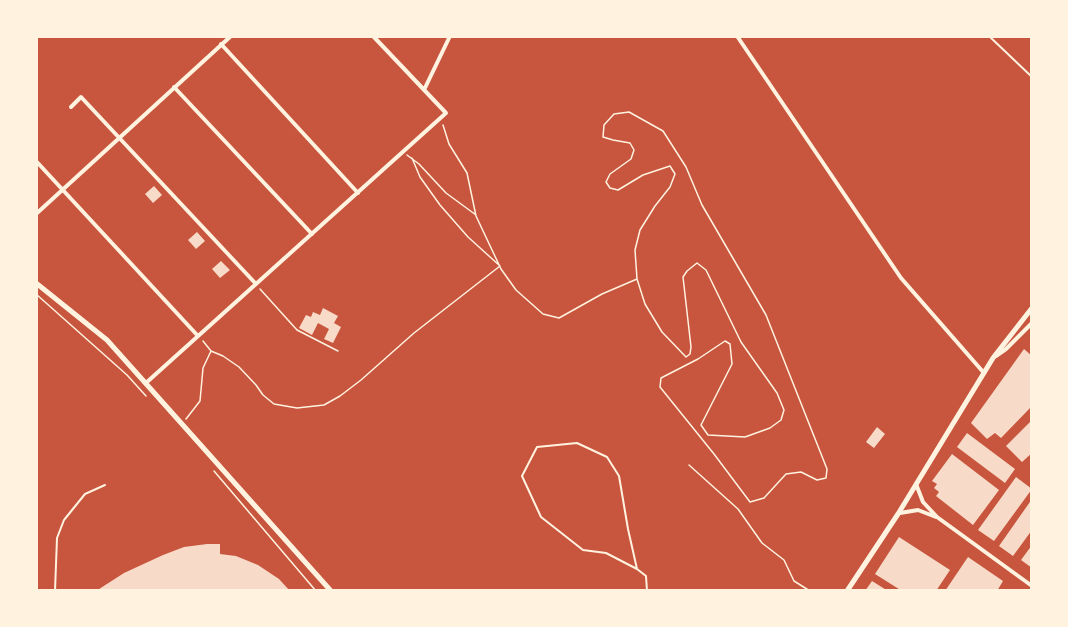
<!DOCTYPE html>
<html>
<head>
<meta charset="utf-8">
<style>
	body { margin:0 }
	#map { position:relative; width:1068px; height:627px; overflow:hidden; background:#c8553d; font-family:Arial,sans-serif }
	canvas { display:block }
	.frame { position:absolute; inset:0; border:38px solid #fff3e0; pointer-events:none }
</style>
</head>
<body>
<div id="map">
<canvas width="1068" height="627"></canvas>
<div class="frame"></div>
</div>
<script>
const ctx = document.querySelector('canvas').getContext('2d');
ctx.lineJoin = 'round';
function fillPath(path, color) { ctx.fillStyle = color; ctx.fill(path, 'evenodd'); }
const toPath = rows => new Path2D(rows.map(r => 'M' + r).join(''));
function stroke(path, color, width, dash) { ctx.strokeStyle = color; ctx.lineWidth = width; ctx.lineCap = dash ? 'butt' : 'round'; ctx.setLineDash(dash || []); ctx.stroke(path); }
fillPath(toPath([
	[154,186,162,195,153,203,145,194],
	[197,232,205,241,196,249,188,240],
	[221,261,230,270,220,278,212,269],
	[323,308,338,316,334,323,341,327,333,343,324,339,329,329,318,323,312,335,299,328,306,315,311,317,313,312,320,315],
	[1024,349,1032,356,1032,406,1001,438,995,433,987,439,971,423],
	[1032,420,1032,453,1022,462,1006,446],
	[877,427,885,434,874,448,866,442],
	[967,433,1015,469,1005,483,957,447],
	[952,454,999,490,973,525,936,496,939,492,934,488,937,484,932,481],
	[1016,477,1032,489,994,541,978,530],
	[1032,499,1032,530,1013,556,999,546],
	[899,537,950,570,936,591,902,591,875,574],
	[207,544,220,544,220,554,236,556,258,565,279,579,290,591,96,591,124,573,163,555,184,547],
	[1032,545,1032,568,1021,560],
	[968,557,1003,581,997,591,945,591],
	[872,581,888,591,865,591]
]), '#f7dbc8');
stroke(toPath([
	[443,125,449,144,467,173,476,216,501,269,516,290,543,314,559,318,602,294,637,279,645,304,662,332,686,357,690,354,691,347,683,277,687,271,697,263,706,270,741,342,777,393,784,410,781,420,770,428,745,437,708,435,701,425,732,364,730,344,725,341,698,359,661,378,660,387,714,454,750,502,764,498,786,474,801,472,817,480,826,478,827,469,766,315,702,205,686,167,663,131,629,112,614,114,604,125,603,137,613,140,630,143,634,150,631,159,610,174,606,182,610,188,618,190,643,175,670,166,675,174,670,187,655,206,640,230,635,250,637,279],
	[407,155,419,164,446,193,476,215],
	[260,289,297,330,338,351],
	[36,294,127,375,146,396],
	[211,351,223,356,239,367,256,385,263,395,274,404,297,408,324,405,340,396,361,380,414,333,500,266,468,237,440,205,420,177,412,158],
	[186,419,200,401,203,368,211,351,203,341],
	[689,465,738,509,762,543,784,560,794,581,810,591],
	[214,471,316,591]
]), '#fff3e0', 1.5);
stroke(toPath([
	[989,36,1032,77],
	[637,569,628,529,619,476,607,457,577,443,537,447,522,476,541,517,583,550,606,553,637,569,646,576,647,591],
	[55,591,57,538,64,520,85,494,105,485]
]), '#fff3e0', 2);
stroke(toPath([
	[737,36,901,278,984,373],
	[221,44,358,193],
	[174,87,312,234],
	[424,90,450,36],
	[71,107,81,97,256,284],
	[36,161,198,336],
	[36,214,231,36],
	[996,356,1006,349,1032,323],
	[147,382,446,113,373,36],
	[916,484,923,502,937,517,1032,586],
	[900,513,918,510,936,517]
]), '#fff3e0', 4);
stroke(toPath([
	[36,283,107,340,331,591],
	[847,591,898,514,993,358,1032,308]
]), '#fff3e0', 5);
</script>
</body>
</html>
